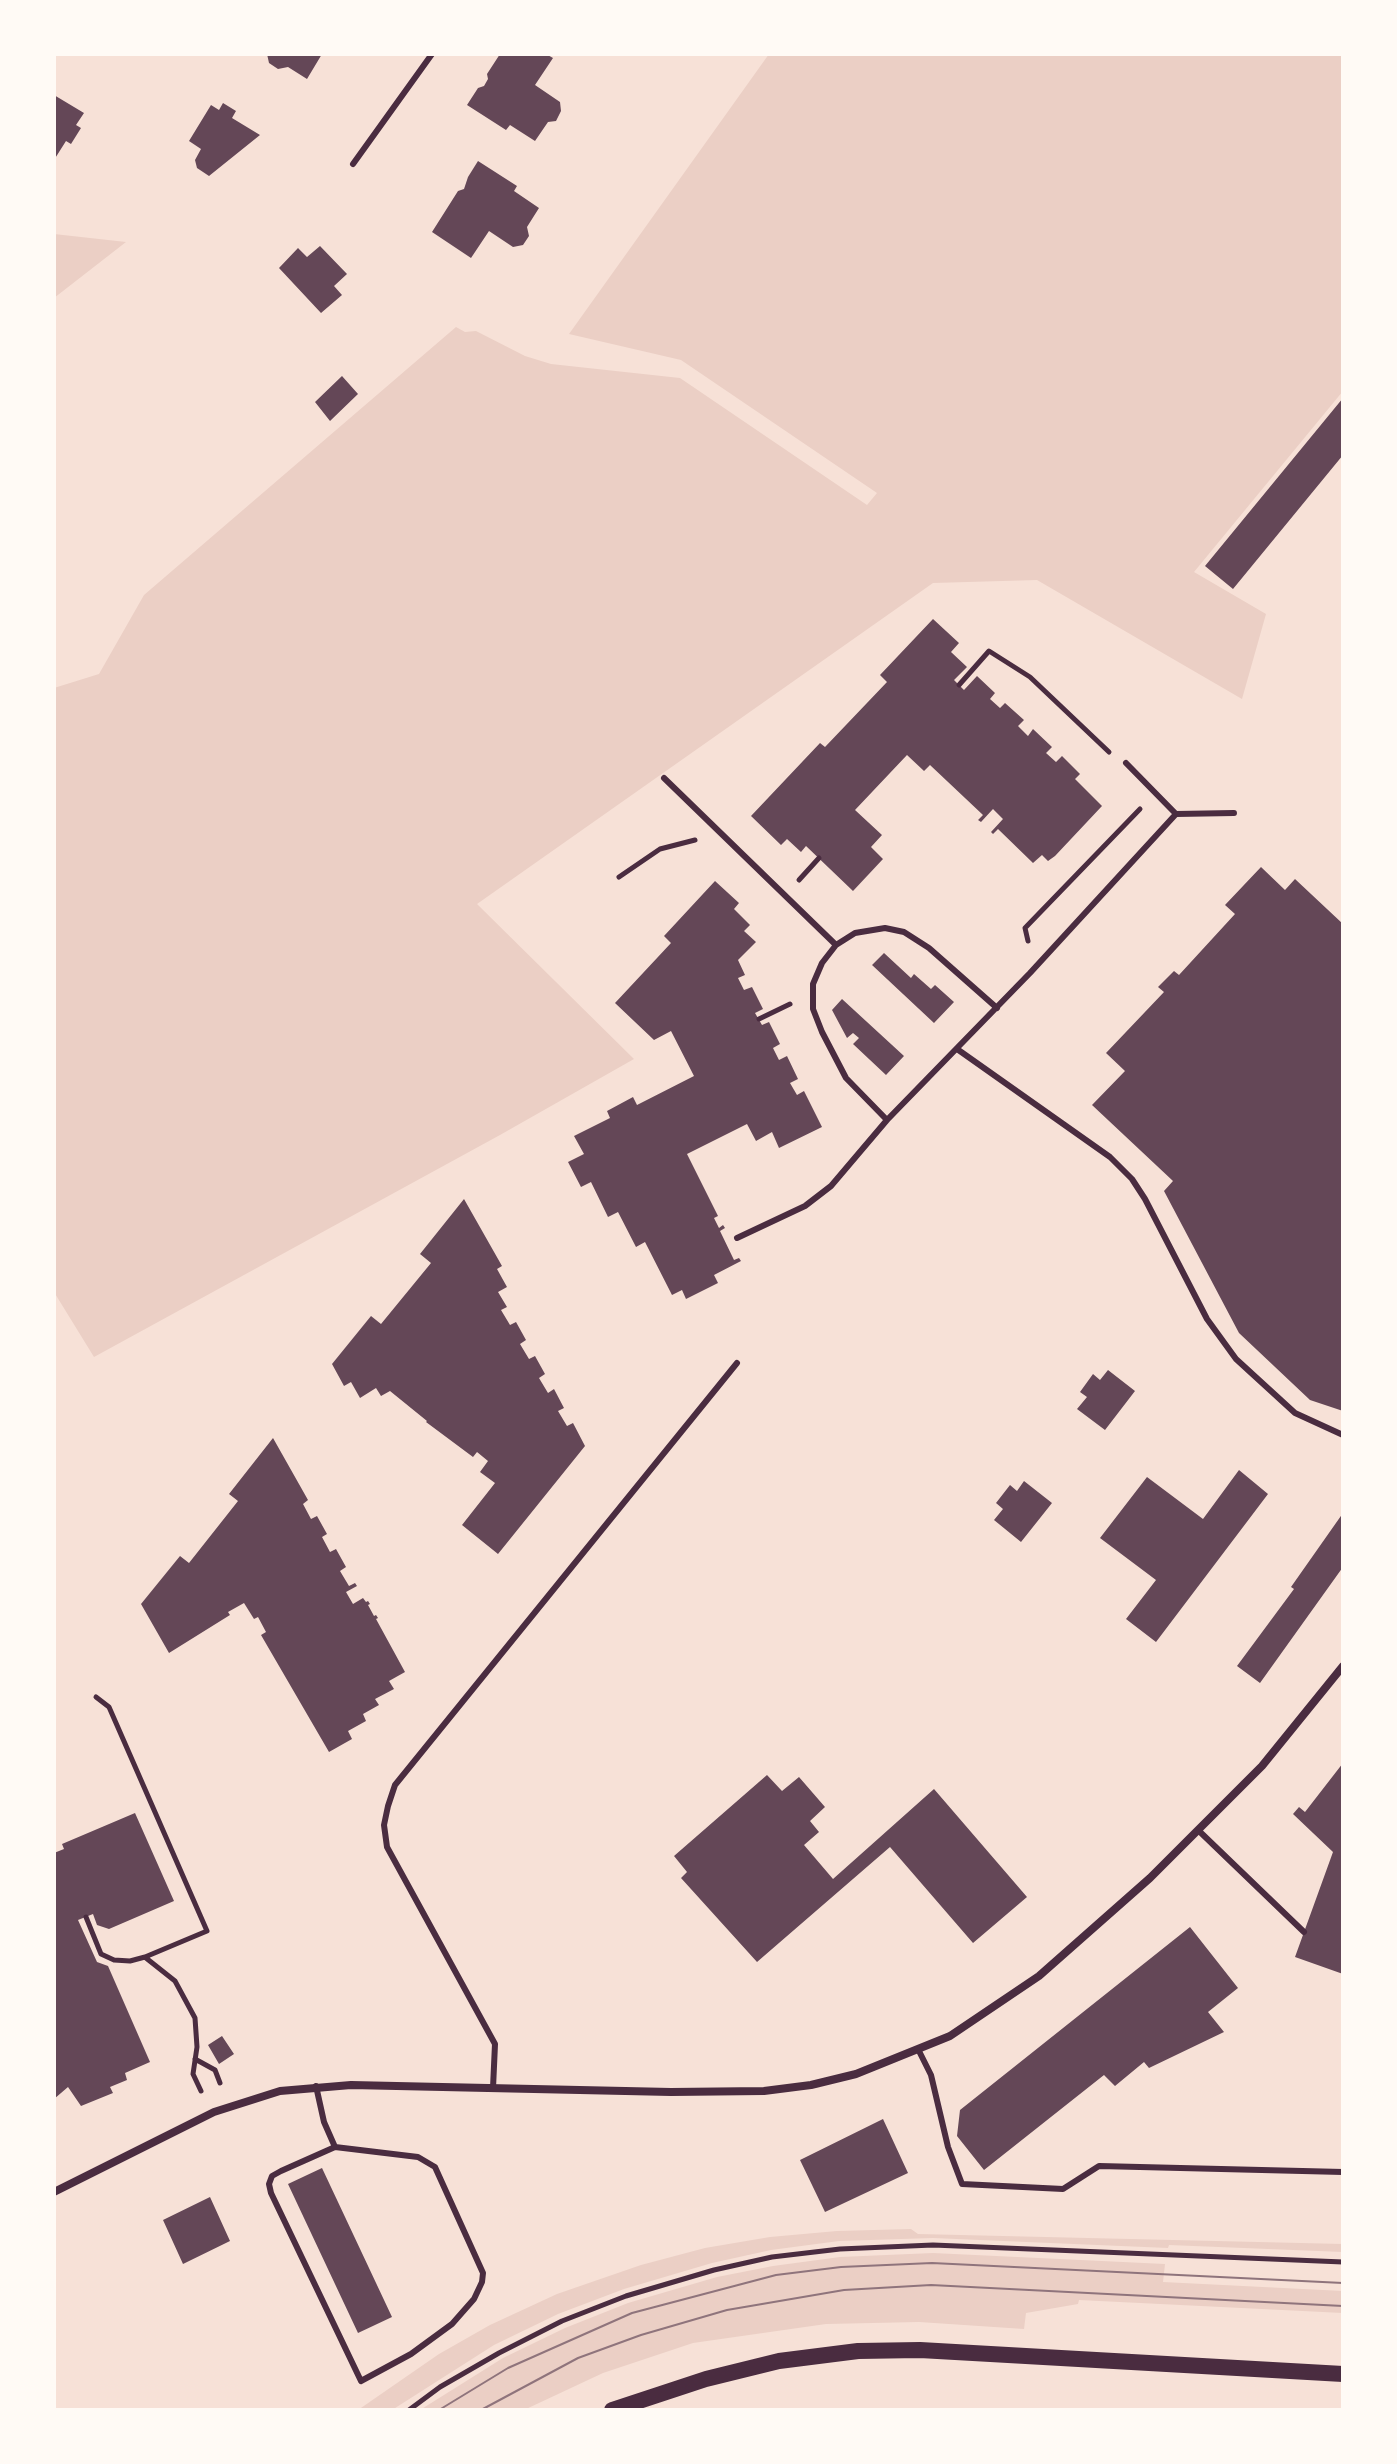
<!DOCTYPE html>
<html>
<head>
<meta charset="utf-8">
<style>
	body { margin:0 }
	#map { position:relative; width:1397px; height:2464px; overflow:hidden; background:#f7e1d7; font-family:"PT Sans Narrow",sans-serif }
	canvas { display:block }
	.frame { position:absolute; inset:0; border:56px solid #fffaf5; pointer-events:none }
</style>
</head>
<body>
<div id="map">
<canvas width="1397" height="2464"></canvas>
<div class="frame"></div>
</div>
<script>
const ctx = document.querySelector('canvas').getContext('2d');
ctx.lineJoin = 'round';
function fillPath(path, color) { ctx.fillStyle = color; ctx.fill(path, 'evenodd'); }
const toPath = rows => new Path2D(rows.map(r => 'M' + r).join(''));
function stroke(path, color, width, dash) { ctx.strokeStyle = color; ctx.lineWidth = width; ctx.lineCap = dash ? 'butt' : 'round'; ctx.setLineDash(dash || []); ctx.stroke(path); }
fillPath(toPath([
	[769,54,1343,54,1343,391,1194,572,1266,614,1242,699,1037,580,933,583,477,904,634,1059,500,1135,94,1357,54,1292,54,688,99,674,144,595,456,327,465,332,476,331,525,356,551,364,680,378,867,505,877,493,681,360,569,334],
	[54,234,126,242,54,298],
	[911,2229,918,2234,1343,2244,1343,2252,1169,2245,1168,2248,933,2238,839,2241,771,2250,712,2263,624,2289,558,2314,494,2345,392,2410,358,2410,439,2354,490,2325,557,2294,641,2265,705,2248,770,2237,837,2231],
	[933,2253,1165,2264,1163,2282,1343,2291,1343,2313,1079,2300,1078,2304,1026,2313,1024,2329,919,2322,826,2324,693,2343,603,2373,524,2410,420,2410,503,2358,565,2328,628,2303,717,2277,773,2266,840,2257]
]), '#ebcfc5');
fillPath(toPath([
	[267,54,322,54,307,79,288,67,278,69,269,63],
	[500,54,546,54,553,58,535,85,560,102,561,111,556,121,548,122,535,141,510,125,506,130,467,105,478,88,484,86,488,79,487,74],
	[54,95,84,113,76,125,81,128,71,144,66,141,54,160],
	[223,103,236,111,232,118,260,135,209,176,197,168,195,160,201,149,189,141,211,105,219,110],
	[478,161,517,186,514,191,539,208,527,227,529,236,523,245,513,247,489,231,471,258,432,232,458,191,464,189,468,177],
	[320,246,347,274,334,286,342,295,321,313,279,268,298,248,307,257],
	[342,376,358,394,330,421,315,402],
	[1343,398,1343,455,1233,589,1205,566],
	[933,619,959,643,951,652,967,667,954,680,964,690,977,676,995,693,990,699,1000,708,1005,703,1024,720,1018,726,1028,736,1033,729,1052,747,1046,753,1056,762,1062,756,1080,774,1075,779,1102,806,1055,856,1048,861,1042,855,1033,863,998,829,993,834,991,832,1003,819,993,809,981,822,978,820,983,815,930,765,924,771,907,755,855,810,882,835,871,847,883,859,853,891,806,846,801,852,787,839,781,845,751,816,820,743,825,747,887,682,880,675],
	[1261,867,1285,890,1295,879,1343,924,1343,1411,1310,1400,1239,1333,1164,1191,1173,1181,1092,1105,1125,1071,1106,1053,1164,992,1158,987,1174,971,1179,975,1235,914,1225,905],
	[715,881,739,903,734,909,750,925,744,931,756,942,738,960,745,975,738,978,744,990,752,987,763,1009,755,1013,762,1025,769,1022,780,1044,773,1048,779,1060,787,1056,798,1079,790,1083,797,1095,804,1091,822,1127,779,1148,772,1132,756,1141,747,1124,687,1154,718,1216,714,1218,719,1228,723,1225,725,1228,720,1231,734,1260,739,1258,741,1261,714,1275,718,1283,686,1299,682,1290,672,1295,645,1242,636,1247,618,1212,608,1217,591,1182,581,1187,568,1162,584,1154,574,1136,610,1118,607,1111,633,1097,637,1105,694,1076,671,1031,654,1040,615,1003,671,943,664,936],
	[884,953,911,978,914,974,931,989,935,985,954,1002,934,1023,872,965],
	[842,999,904,1056,886,1075,853,1044,859,1038,853,1033,847,1038,832,1010],
	[464,1199,502,1266,497,1269,507,1287,498,1292,507,1307,501,1310,510,1325,516,1322,526,1340,520,1344,529,1359,535,1356,545,1374,539,1378,548,1393,554,1389,564,1408,558,1411,567,1426,573,1423,585,1446,498,1554,462,1525,495,1483,480,1472,488,1461,477,1452,473,1457,426,1422,427,1421,390,1391,381,1396,376,1388,360,1398,351,1382,344,1386,332,1364,371,1316,381,1324,431,1263,420,1254],
	[1108,1370,1135,1391,1105,1430,1077,1409,1087,1397,1080,1392,1093,1374,1100,1380],
	[273,1438,308,1500,303,1504,311,1519,317,1516,327,1534,322,1537,330,1552,336,1549,346,1567,340,1571,349,1586,355,1583,357,1586,346,1592,353,1604,363,1598,366,1602,368,1601,370,1604,368,1605,374,1616,376,1615,378,1618,376,1619,405,1672,389,1681,394,1689,375,1699,379,1705,363,1714,366,1721,348,1731,352,1739,329,1752,261,1635,266,1632,258,1617,254,1619,244,1603,228,1612,230,1615,169,1653,141,1604,180,1556,189,1563,238,1501,229,1494],
	[1239,1470,1268,1494,1156,1642,1126,1619,1156,1580,1100,1538,1147,1477,1203,1519],
	[1024,1481,1052,1503,1021,1542,994,1520,1003,1509,996,1503,1010,1485,1017,1491],
	[1343,1513,1343,1567,1260,1683,1237,1666,1294,1589,1291,1587],
	[1343,1763,1343,1974,1295,1957,1333,1852,1293,1814,1299,1807,1305,1812],
	[767,1775,782,1791,799,1777,825,1807,810,1821,819,1832,804,1845,833,1879,934,1789,1027,1897,973,1943,890,1847,757,1962,681,1878,687,1872,674,1856],
	[135,1813,174,1901,109,1929,97,1925,93,1914,78,1920,97,1962,108,1966,150,2062,125,2073,127,2080,110,2087,113,2093,81,2106,68,2087,54,2099,54,1853,64,1849,62,1844],
	[1190,1927,1238,1988,1208,2012,1224,2032,1149,2068,1144,2062,1115,2086,1104,2075,984,2170,957,2136,960,2110],
	[222,2036,234,2054,219,2064,208,2045],
	[883,2119,908,2173,825,2212,800,2160],
	[322,2168,392,2317,358,2333,288,2184],
	[210,2197,230,2241,183,2264,163,2220]
]), '#644757');
stroke(toPath([
	[959,685,989,651,1030,677,1109,752],
	[619,877,660,849,695,840],
	[799,880,819,858],
	[1028,941,1025,928,1140,809],
	[759,1019,790,1004],
	[86,1917,101,1954,114,1960,130,1961,145,1957,207,1931,109,1707,96,1697],
	[146,1958,175,1981,195,2018,197,2047,193,2074,201,2091],
	[195,2059,215,2070,220,2083],
	[409,2410,440,2387,499,2353,562,2321,626,2296,714,2270,772,2257,840,2249,933,2245,1343,2262]
]), '#4a2c40', 5);
stroke(toPath([
	[353,164,432,54],
	[1126,763,1176,814,1234,813],
	[664,778,836,945],
	[957,1049,1110,1157,1132,1179,1145,1199,1207,1319,1236,1359,1295,1413,1343,1435],
	[887,1120,846,1078,822,1032,813,1009,813,984,822,963,836,945,855,933,885,928,904,932,929,948,997,1008],
	[737,1238,805,1206,831,1186,887,1120,1030,973,1176,814],
	[1198,1830,1304,1932],
	[918,2049,931,2075,948,2147,962,2184,1063,2189,1099,2166,1343,2172],
	[316,2086,324,2122,335,2147],
	[493,2088,495,2044,387,1847,384,1825,388,1806,395,1785,737,1363],
	[335,2147,418,2157,435,2167,483,2273,482,2282,474,2299,452,2324,411,2354,361,2381,271,2193,269,2184,272,2176,281,2171,335,2147]
]), '#4a2c40', 6);
stroke(toPath([
	[54,2192,214,2112,280,2091,351,2085,671,2092,764,2091,811,2085,856,2074,950,2036,1039,1976,1150,1878,1262,1766,1343,1666]
]), '#4a2c40', 8);
stroke(toPath([
	[612,2410,706,2379,779,2361,858,2351,920,2350,1343,2374]
]), '#4a2c40', 16);
stroke(toPath([
	[439,2410,508,2368,632,2313,776,2275,841,2267,932,2263,1343,2283],
	[481,2410,578,2358,641,2335,727,2310,844,2290,931,2285,1343,2306]
]), '#8f747c', 2);
</script>
</body>
</html>
